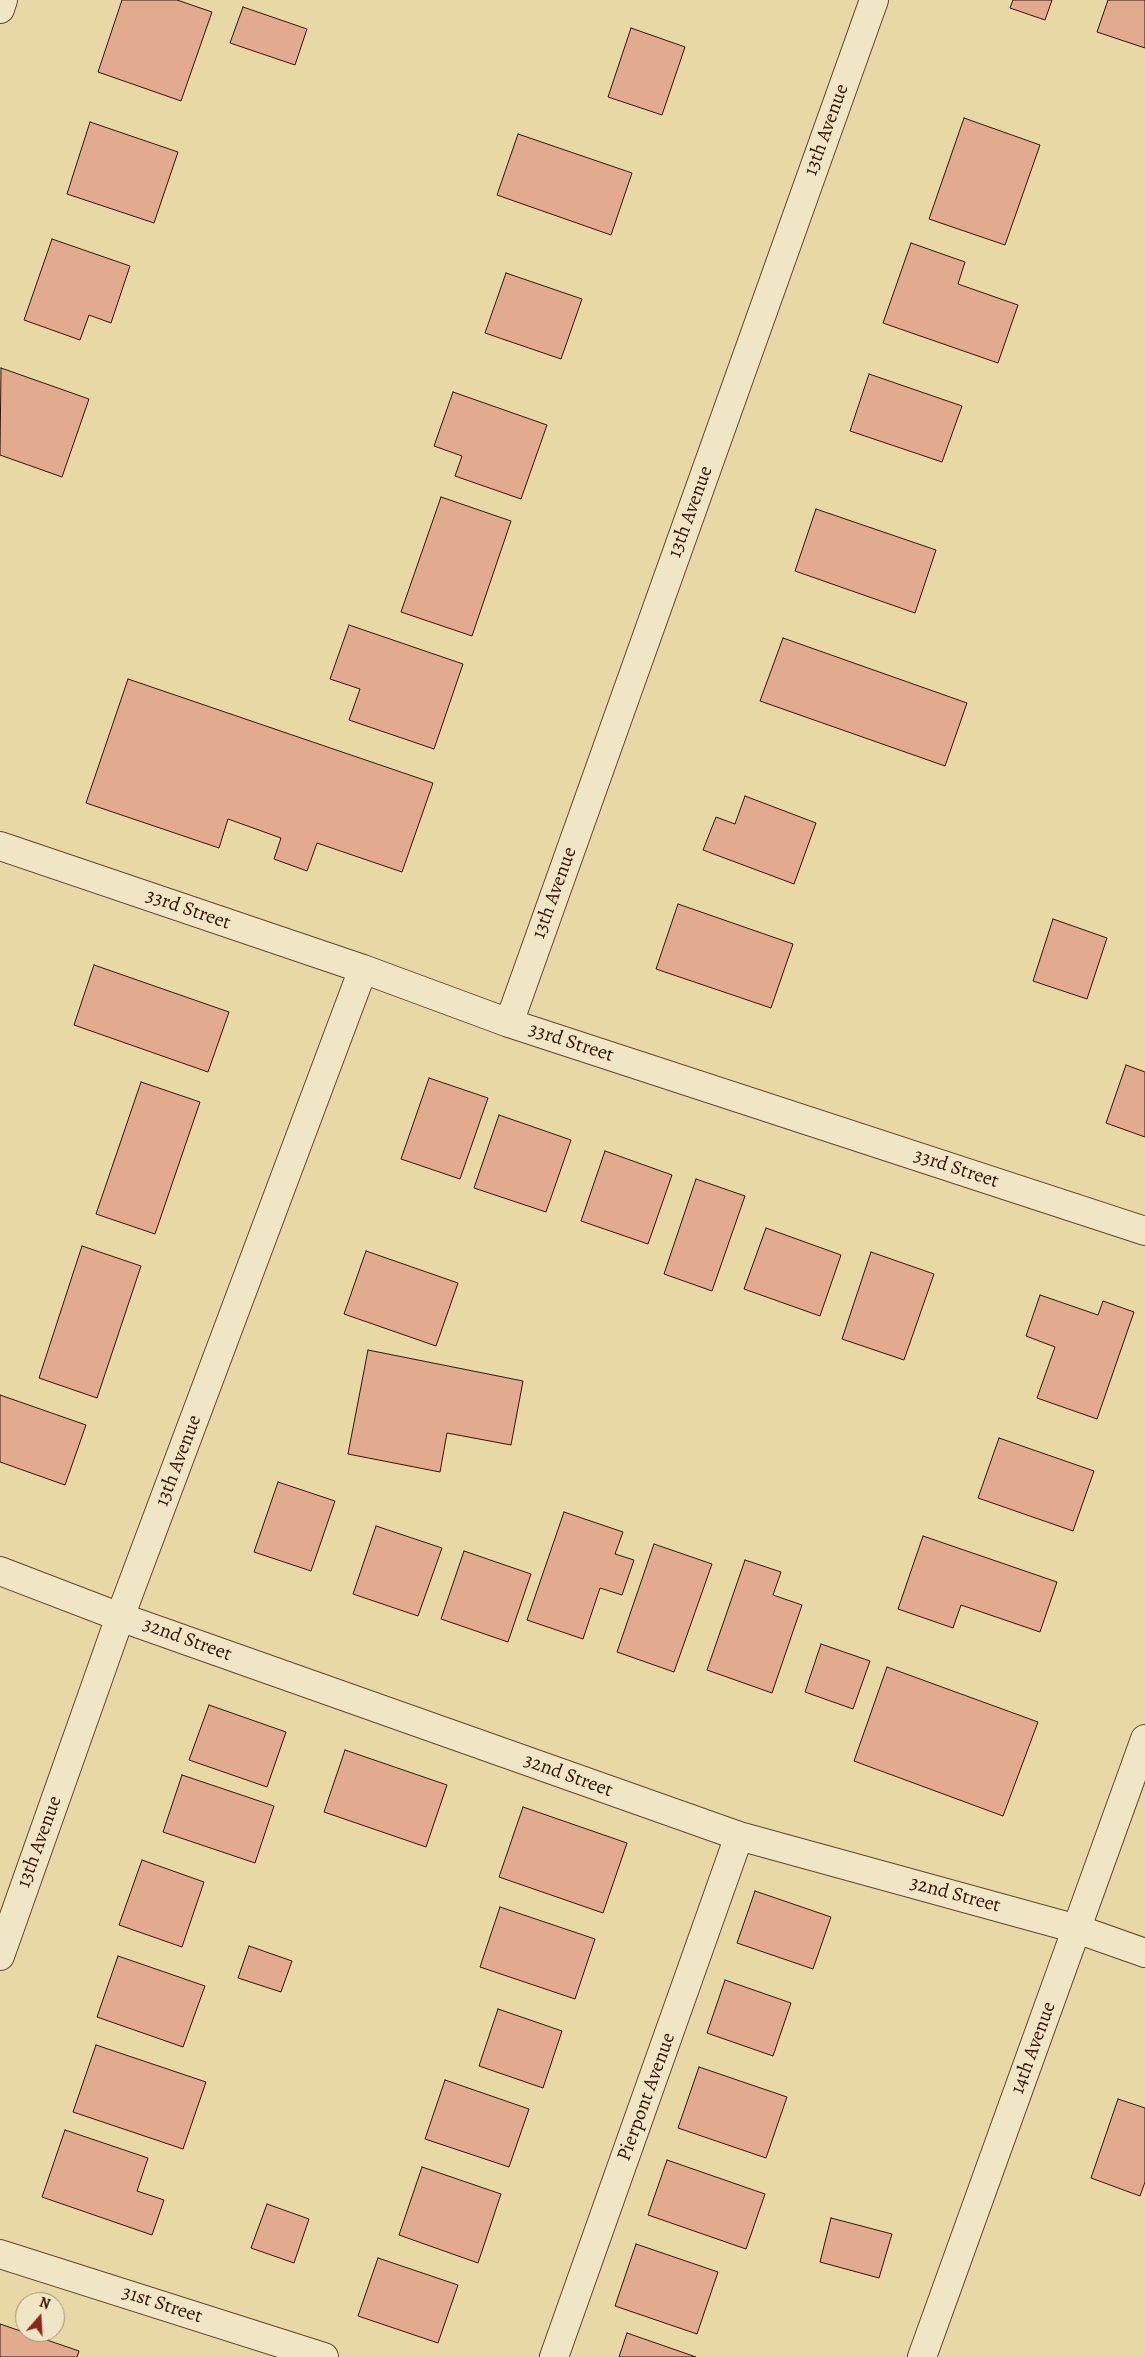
<!DOCTYPE html>
<html>
<head>
<meta charset="utf-8">
<style>
	body { margin:0 }
	#map { position:relative; width:1145px; height:2357px; overflow:hidden; background:#e8d8a6; font-family:Alegreya,serif }
	canvas { display:block }
	.north { position:absolute; left:15px; top:2292px; width:50px; height:50px; box-sizing:border-box; background:#f0e6c5; border:1px solid #a59278; border-radius:50%; rotate:19deg; font-size:14px; font-weight:700; line-height:20px; text-align:center; color:#351405 }
	.north::after { content:''; display:block; margin:auto; width:18px; height:22px; background:#8f2418; clip-path:polygon(50% 0,100% 100%,50% 72%,0 100%) }
</style>
</head>
<body>
<div id="map">
<canvas width="1145" height="2357"></canvas>
<div class="north">N</div>
</div>
<script>
const ctx = document.querySelector('canvas').getContext('2d');
ctx.lineJoin = 'round';
function fillPath(path, color) { ctx.fillStyle = color; ctx.fill(path, 'evenodd'); }
const toPath = rows => new Path2D(rows.map(r => 'M' + r).join(''));
function stroke(path, color, width, dash) { ctx.strokeStyle = color; ctx.lineWidth = width; ctx.lineCap = dash ? 'butt' : 'round'; ctx.setLineDash(dash || []); ctx.stroke(path); }
function write(font, color, halo, rows, align = 'center') {
  ctx.font = font + ' Alegreya,serif'; ctx.lineWidth = 4; ctx.setLineDash([]); ctx.textBaseline = 'middle'; ctx.strokeStyle = halo; ctx.fillStyle = color; for (const [text, x, y, turn = 0] of rows) {
    ctx.save(); ctx.translate(x, y); ctx.rotate((+turn || 0) * Math.PI / 180); ctx.textAlign = isNaN(turn) ? turn : align; if (halo) ctx.strokeText(text, 0, 0); ctx.fillText(text, 0, 0); ctx.restore();
  }
}
const building = toPath([
	[122,0,177,0,212,12,181,101,98,72,122,0],
	[1013,0,1052,0,1045,20,1010,8,1013,0],
	[1108,0,1145,0,1145,48,1097,32,1108,0],
	[243,7,307,29,295,65,230,43,243,7],
	[631,28,685,47,662,115,608,97,631,28],
	[964,118,1040,145,1005,245,929,219,964,118],
	[90,122,178,152,154,223,67,194,90,122],
	[518,134,632,173,611,235,497,195,518,134],
	[52,239,130,266,111,323,89,315,80,340,24,320,52,239],
	[911,243,965,262,958,284,1018,305,998,363,883,323,911,243],
	[506,273,582,299,561,359,485,333,506,273],
	[1,368,89,399,62,477,0,455,1,368],
	[869,374,962,406,942,462,850,431,869,374],
	[453,392,547,425,521,499,455,476,462,456,434,446,453,392],
	[441,497,511,521,472,636,401,612,441,497],
	[816,509,936,550,915,613,795,571,816,509],
	[349,625,463,664,434,749,349,720,360,689,330,679,349,625],
	[783,638,967,703,945,766,760,701,783,638],
	[128,679,433,783,402,872,317,843,307,871,274,859,281,838,228,819,219,848,86,803,128,679],
	[745,796,816,823,794,884,703,850,716,817,735,824,745,796],
	[678,904,793,944,771,1008,656,969,678,904],
	[1053,919,1107,938,1087,999,1033,981,1053,919],
	[94,965,229,1012,208,1072,74,1025,94,965],
	[1126,1065,1145,1072,1145,1137,1106,1123,1126,1065],
	[429,1078,488,1098,460,1179,401,1159,429,1078],
	[141,1082,200,1102,155,1234,96,1214,141,1082],
	[499,1115,571,1140,546,1212,474,1188,499,1115],
	[605,1151,672,1175,648,1244,581,1221,605,1151],
	[696,1179,745,1196,712,1291,664,1274,696,1179],
	[766,1228,841,1255,820,1316,744,1289,766,1228],
	[82,1246,141,1266,97,1398,39,1378,82,1246],
	[366,1251,458,1283,436,1346,344,1314,366,1251],
	[871,1252,934,1274,904,1360,842,1339,871,1252],
	[1040,1295,1098,1315,1103,1301,1134,1312,1097,1419,1037,1398,1055,1347,1026,1336,1040,1295],
	[368,1350,523,1381,511,1445,447,1433,440,1472,348,1454,368,1350],
	[0,1395,86,1425,65,1485,0,1462,0,1395],
	[999,1438,1094,1471,1073,1531,978,1498,999,1438],
	[278,1482,335,1501,311,1571,254,1552,278,1482],
	[564,1512,623,1532,615,1554,634,1560,622,1595,600,1588,583,1639,527,1620,564,1512],
	[376,1526,442,1548,418,1616,353,1594,376,1526],
	[923,1536,1057,1582,1040,1632,961,1605,953,1628,898,1609,923,1536],
	[654,1544,712,1564,674,1672,617,1652,654,1544],
	[464,1551,531,1574,508,1642,441,1619,464,1551],
	[745,1560,781,1572,773,1595,802,1605,772,1693,707,1670,745,1560],
	[821,1644,870,1661,853,1709,805,1692,821,1644],
	[887,1667,1038,1722,1003,1816,854,1761,887,1667],
	[209,1705,286,1732,267,1787,189,1760,209,1705],
	[345,1750,447,1785,426,1847,324,1812,345,1750],
	[182,1775,274,1806,255,1863,163,1832,182,1775],
	[523,1807,627,1843,603,1913,499,1877,523,1807],
	[142,1860,204,1882,182,1947,119,1925,142,1860],
	[755,1891,831,1917,813,1969,737,1943,755,1891],
	[500,1907,595,1939,575,1999,480,1967,500,1907],
	[249,1946,292,1961,281,1992,238,1978,249,1946],
	[118,1956,205,1986,183,2047,97,2017,118,1956],
	[725,1980,791,2003,773,2056,707,2033,725,1980],
	[498,2009,562,2031,543,2088,479,2066,498,2009],
	[96,2045,206,2082,183,2149,73,2112,96,2045],
	[699,2067,787,2097,766,2158,678,2128,699,2067],
	[445,2080,529,2109,509,2167,425,2139,445,2080],
	[1118,2099,1145,2108,1145,2182,1140,2196,1091,2178,1118,2099],
	[65,2130,148,2158,137,2191,164,2200,152,2235,42,2197,65,2130],
	[667,2160,765,2194,746,2249,648,2215,667,2160],
	[422,2167,501,2194,478,2263,399,2235,422,2167],
	[267,2204,309,2219,294,2263,251,2248,267,2204],
	[831,2218,892,2234,879,2278,820,2262,831,2218],
	[636,2244,718,2272,697,2334,615,2306,636,2244],
	[378,2258,458,2285,438,2343,358,2316,378,2258],
	[0,2324,79,2351,77,2357,0,2357,0,2324],
	[627,2333,696,2357,619,2357,627,2333]
]);
fillPath(building, '#e2aa8e');
stroke(building, '#351405', 1);
const minor = toPath([
	[0,846,363,969,509,1023,1145,1231],
	[509,1023,874,0],
	[0,1571,120,1617,739,1836,1077,1929,1145,1953],
	[0,1956,120,1617,363,969],
	[0,2254,324,2357],
	[554,2357,739,1836],
	[922,2357,1145,1739]
]);
const tertiary = toPath([
	[0,9,3,0]
]);
stroke(minor, '#62452d', 30);
stroke(tertiary, '#62452d', 30);
stroke(minor, '#f0e6c5', 28);
stroke(tertiary, '#f0e6c5', 28);
write('20px', '#351405', '#f0e6c5', [
	["13th Avenue",827,130,-70],
	["13th Avenue",691,512,-70],
	["13th Avenue",555,893,-70],
	["33rd Street",188,910,19],
	["33rd Street",571,1043,18],
	["33rd Street",956,1169,18],
	["13th Avenue",179,1461,-69],
	["32nd Street",187,1640,20],
	["32nd Street",568,1776,20],
	["13th Avenue",40,1842,-70],
	["32nd Street",955,1895,15],
	["14th Avenue",1034,2048,-70],
	["Pierpont Avenue",647,2097,-70],
	["31st Street",162,2305,18]
]);
</script>
</body>
</html>
